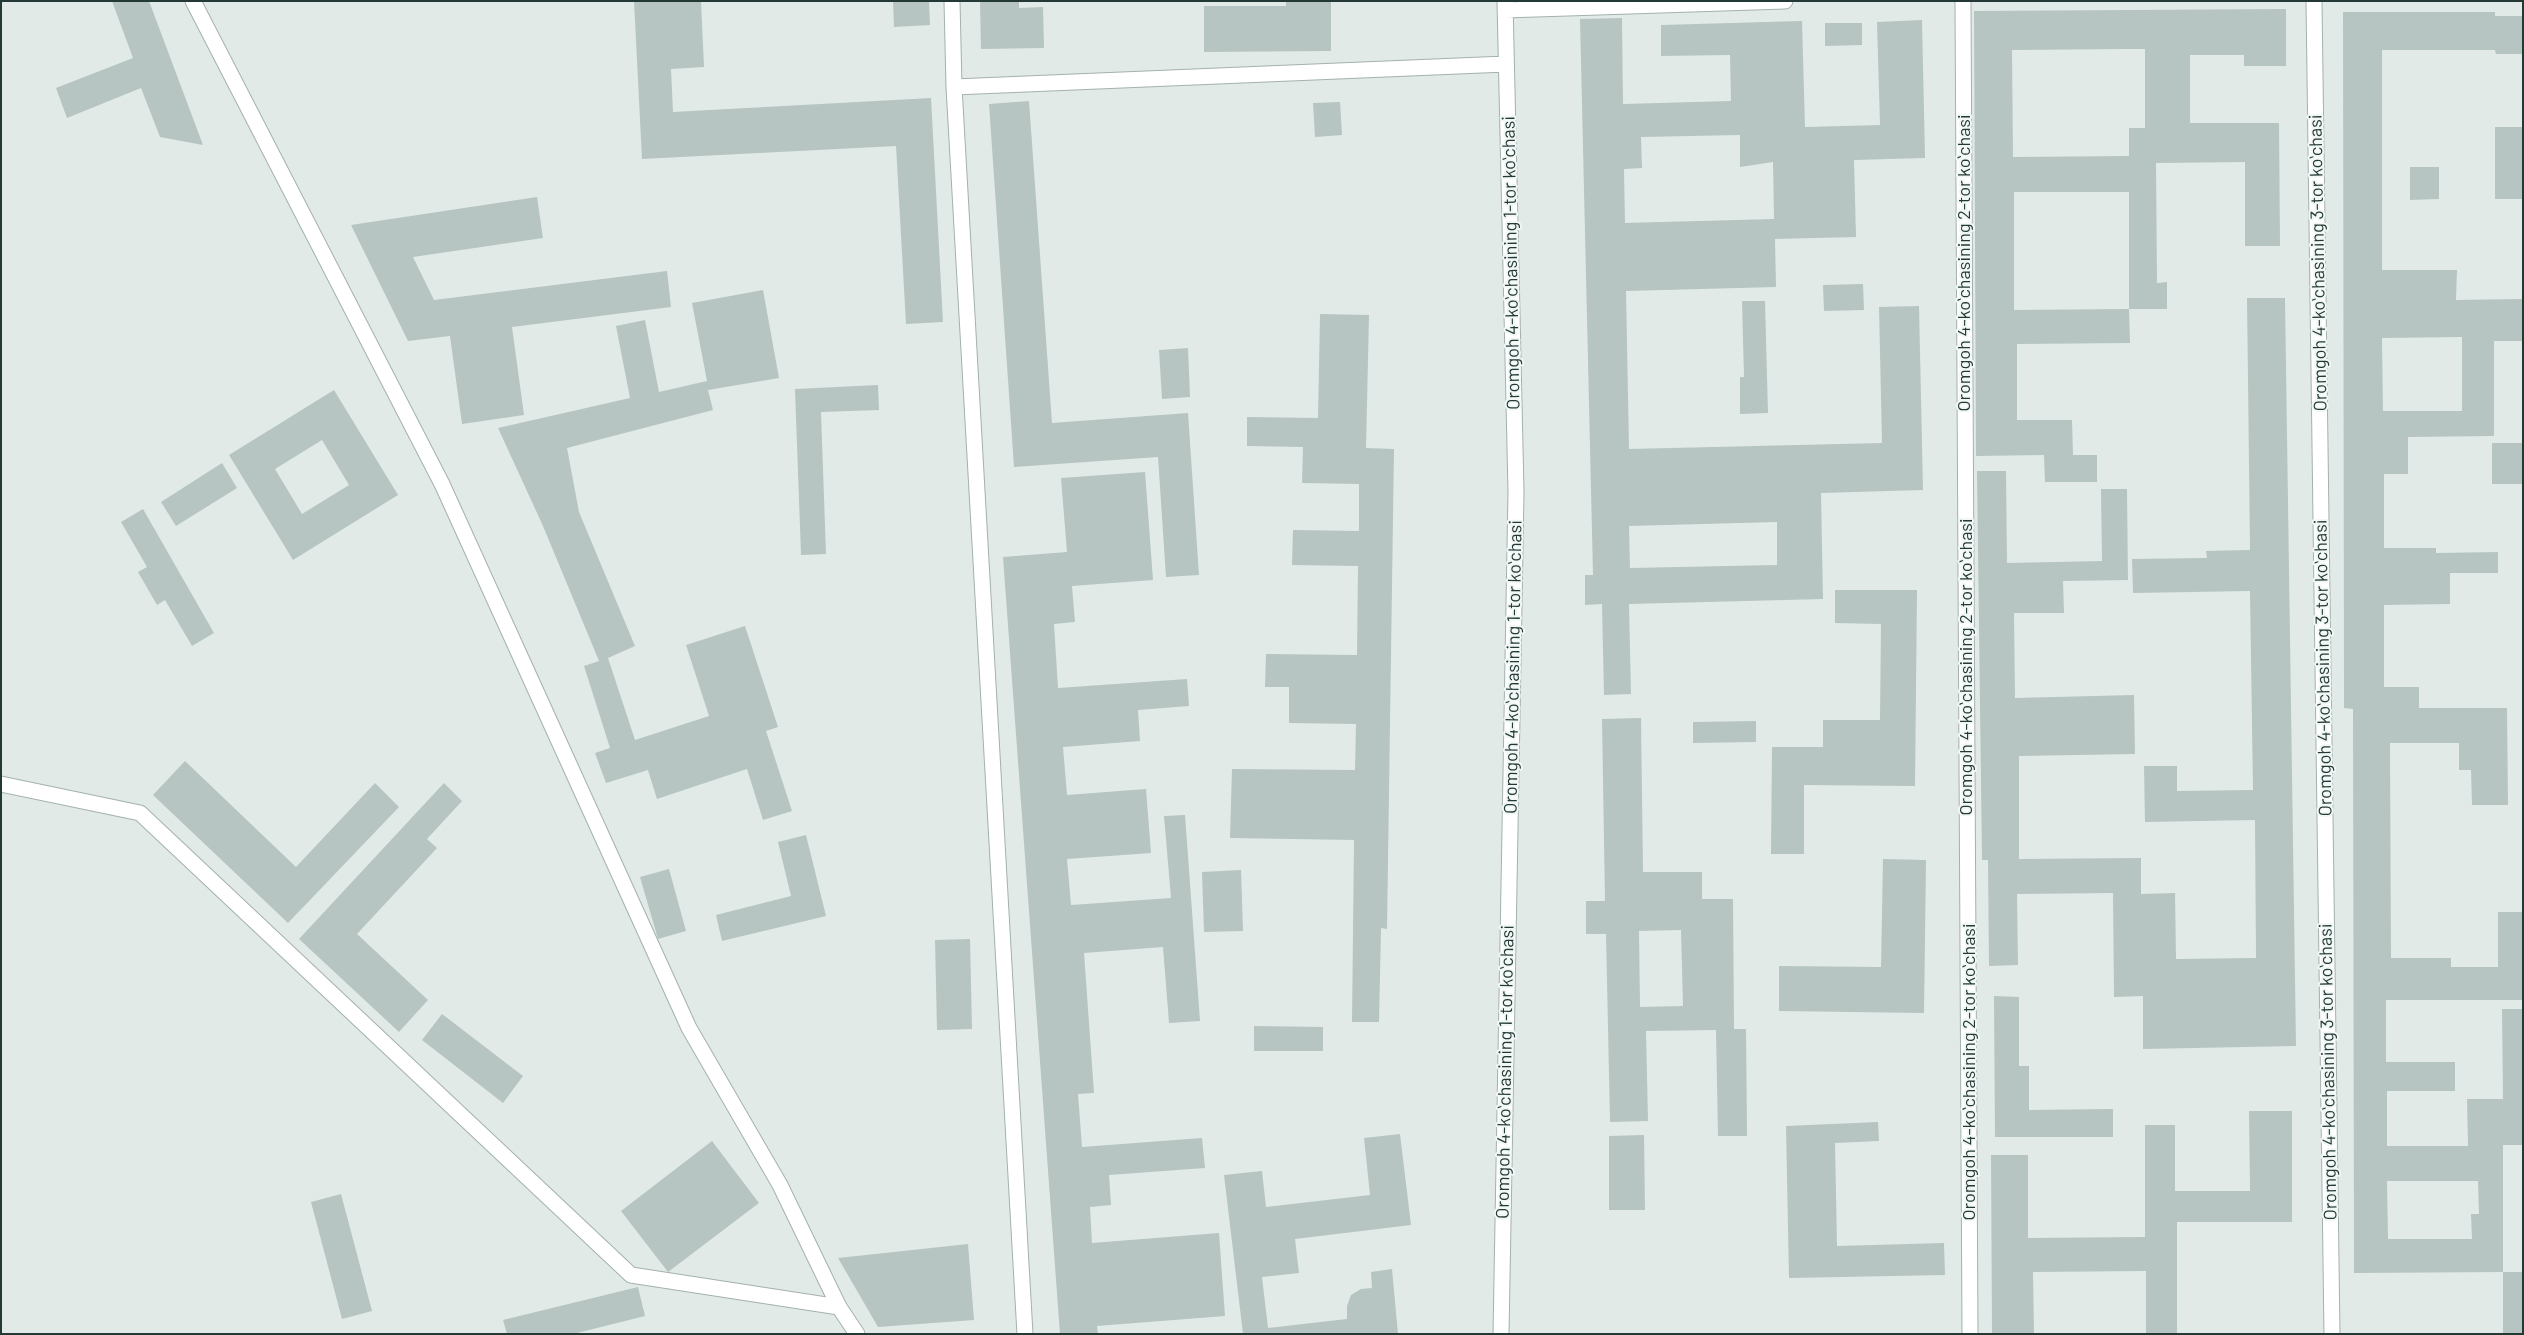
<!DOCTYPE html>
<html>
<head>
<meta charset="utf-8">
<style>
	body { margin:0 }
	#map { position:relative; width:2524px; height:1335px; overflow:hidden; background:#e1eae7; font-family:Barlow,sans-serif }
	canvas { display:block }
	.frame { position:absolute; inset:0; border:2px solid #233936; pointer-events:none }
</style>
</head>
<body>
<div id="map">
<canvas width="2524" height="1335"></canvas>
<div class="frame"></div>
</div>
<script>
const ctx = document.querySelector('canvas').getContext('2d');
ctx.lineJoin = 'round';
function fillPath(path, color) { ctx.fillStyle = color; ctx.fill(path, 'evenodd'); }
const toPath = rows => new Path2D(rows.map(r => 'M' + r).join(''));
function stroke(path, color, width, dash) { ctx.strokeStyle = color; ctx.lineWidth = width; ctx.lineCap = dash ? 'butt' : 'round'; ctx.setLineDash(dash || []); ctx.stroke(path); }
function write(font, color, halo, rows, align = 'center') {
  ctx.font = font + ' Barlow,sans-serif'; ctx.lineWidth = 4; ctx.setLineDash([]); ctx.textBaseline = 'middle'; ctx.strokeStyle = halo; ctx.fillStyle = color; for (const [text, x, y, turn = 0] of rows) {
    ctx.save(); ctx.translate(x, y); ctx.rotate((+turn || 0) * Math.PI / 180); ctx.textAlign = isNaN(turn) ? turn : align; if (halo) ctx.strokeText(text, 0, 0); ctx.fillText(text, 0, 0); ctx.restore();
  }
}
fillPath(toPath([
	[112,1,149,1,203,145,160,137,141,88,67,118,56,88,133,58],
	[634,1,701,1,704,67,671,69,673,112,931,98,943,322,906,324,896,146,642,159],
	[893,1,929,1,930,25,894,27],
	[980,1,1019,1,1019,8,1043,7,1044,48,981,49],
	[1286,1,1331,1,1331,51,1204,52,1204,6,1286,6],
	[2286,9,2286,66,2244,66,2244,55,2190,55,2190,123,2279,123,2280,246,2245,246,2245,162,2156,163,2157,283,2167,282,2167,309,2129,309,2129,192,2014,192,2014,310,2129,309,2130,343,2017,344,2017,420,2072,420,2073,455,2097,455,2097,482,2045,482,2044,455,1976,456,1974,11],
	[2127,49,2145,49,2145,128,2129,128,2129,156,2013,157,2012,50],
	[2343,12,2495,12,2495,16,2523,16,2523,54,2496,54,2495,50,2382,50,2382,270,2457,270,2456,300,2523,299,2523,341,2494,341,2494,436,2408,437,2408,474,2384,474,2384,548,2436,548,2436,553,2498,552,2498,573,2450,573,2450,604,2384,605,2384,687,2419,687,2419,708,2507,708,2508,805,2472,805,2471,770,2459,770,2459,743,2390,743,2391,958,2451,958,2451,967,2498,967,2498,912,2523,912,2523,1000,2386,1000,2386,1062,2455,1062,2455,1091,2387,1091,2387,1146,2468,1146,2467,1099,2503,1099,2502,1009,2523,1009,2523,1145,2503,1145,2503,1272,2354,1273,2353,709,2344,708],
	[2462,337,2462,411,2383,411,2382,338],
	[2387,1181,2478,1181,2479,1214,2471,1214,2472,1239,2388,1239],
	[1622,18,1623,104,1731,101,1730,55,1661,56,1661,25,1802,21,1805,127,1880,125,1877,22,1922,20,1925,158,1854,160,1856,237,1775,239,1776,287,1626,291,1629,449,1882,443,1879,307,1919,306,1923,490,1821,493,1823,599,1629,604,1631,694,1604,695,1602,604,1585,605,1585,575,1593,575,1580,19],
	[1740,135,1740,167,1773,162,1774,219,1625,223,1624,169,1642,168,1641,137],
	[1777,522,1777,565,1630,568,1629,526],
	[1825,23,1862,23,1862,45,1825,46],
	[1029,101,1052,423,1188,413,1199,575,1166,577,1158,457,1014,467,989,104],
	[1340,102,1342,135,1315,137,1313,103],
	[2495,127,2523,127,2523,199,2495,199],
	[2410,167,2439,167,2439,199,2410,200],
	[537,197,543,238,413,257,434,300,667,271,671,307,512,327,524,415,462,424,450,336,408,341,351,225],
	[1863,284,1864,310,1824,311,1823,285],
	[763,290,779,378,708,390,713,410,567,448,579,512,635,646,608,658,635,740,709,716,686,645,745,626,778,727,766,731,792,811,763,820,747,769,657,799,648,770,606,783,595,753,610,748,584,666,599,661,543,526,498,428,630,398,616,326,645,320,659,392,707,381,692,303],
	[2247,298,2285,298,2296,1046,2143,1049,2143,996,2114,997,2113,893,2017,894,2018,965,1989,966,1988,860,1982,860,1977,471,2006,471,2007,563,2102,561,2101,489,2127,489,2128,580,2063,581,2064,613,2014,613,2015,698,2134,695,2135,754,2019,756,2019,859,2141,858,2141,894,2175,893,2176,959,2256,958,2255,820,2145,822,2144,766,2177,766,2177,791,2253,790,2250,591,2133,593,2132,559,2207,558,2206,551,2250,550],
	[1742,301,1765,301,1768,413,1740,414,1740,377,1744,377],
	[1320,314,1369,315,1366,448,1394,449,1387,929,1381,928,1379,1022,1352,1022,1354,840,1230,838,1232,769,1355,770,1356,724,1289,723,1289,687,1265,687,1266,654,1357,655,1358,566,1292,565,1293,530,1359,531,1359,484,1302,483,1303,447,1247,446,1247,417,1318,418],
	[1188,348,1190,397,1162,399,1159,350],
	[878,385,879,410,821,412,826,554,801,555,795,389],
	[334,390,398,495,293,560,229,455],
	[322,440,349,485,302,514,275,469],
	[2492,443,2523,443,2523,484,2492,484],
	[222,463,237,488,176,526,161,502],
	[1145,472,1153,580,1072,586,1075,622,1054,624,1058,688,1187,679,1189,706,1138,710,1140,741,1063,747,1067,795,1146,789,1151,853,1067,859,1071,905,1171,898,1164,816,1185,815,1200,1021,1169,1023,1163,947,1084,953,1094,1093,1078,1094,1082,1147,1202,1138,1205,1168,1109,1175,1111,1205,1090,1207,1092,1243,1219,1233,1225,1316,1097,1326,1098,1334,1060,1334,1003,557,1067,552,1061,478],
	[143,509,214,633,192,646,165,600,157,605,138,572,147,567,121,522],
	[1835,590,1917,590,1915,786,1804,785,1804,854,1771,854,1772,747,1823,747,1823,720,1880,720,1881,624,1835,623],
	[1641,718,1643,872,1702,872,1702,899,1733,899,1734,1029,1746,1029,1747,1136,1718,1136,1716,1030,1646,1031,1648,1121,1610,1122,1606,934,1586,934,1586,901,1605,901,1602,719],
	[1681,930,1683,1006,1640,1007,1639,931],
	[1756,721,1756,742,1693,743,1693,722],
	[185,761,296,867,375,783,399,807,288,923,153,795],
	[444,783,462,801,427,839,437,848,357,934,428,1000,399,1032,299,939],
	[806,835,826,916,722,941,716,915,791,896,778,842],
	[1883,859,1926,860,1924,1013,1779,1011,1779,966,1881,967],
	[669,869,686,931,658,939,640,877],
	[1241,870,1243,931,1204,932,1202,872],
	[970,939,972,1029,937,1030,935,940],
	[1994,996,2019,997,2019,1066,2029,1066,2029,1110,2113,1109,2113,1137,1995,1137],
	[442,1014,523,1076,503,1103,422,1040],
	[1254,1026,1323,1027,1323,1051,1254,1051],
	[2249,1111,2292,1111,2292,1222,2177,1222,2177,1334,2146,1334,2146,1271,2033,1272,2034,1334,1992,1334,1991,1155,2028,1155,2028,1238,2145,1237,2145,1125,2175,1125,2175,1191,2250,1191],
	[1878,1122,1879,1141,1835,1143,1837,1246,1944,1243,1945,1275,1789,1278,1786,1126],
	[1400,1134,1411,1225,1295,1239,1299,1273,1262,1277,1268,1328,1347,1319,1347,1306,1351,1295,1361,1289,1372,1288,1371,1272,1392,1269,1398,1334,1243,1334,1224,1175,1262,1171,1266,1207,1370,1195,1364,1138],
	[1644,1135,1645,1210,1609,1210,1609,1136],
	[712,1141,759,1203,668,1272,621,1211],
	[341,1194,372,1311,342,1319,311,1202],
	[968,1244,974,1320,878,1327,838,1258],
	[2503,1272,2523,1272,2523,1334,2503,1334],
	[638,1287,645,1316,573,1334,507,1334,503,1320]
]), '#b6c5c1');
const lane = toPath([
	[1,784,140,813,631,1275,839,1307]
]);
const street = toPath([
	[193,1,442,484,689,1028,780,1185,839,1307,857,1334],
	[952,1,954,87,1025,1334],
	[1963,1,1970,1334],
	[2314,1,2332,1334],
	[1505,10,1785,1],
	[954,87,1506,64],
	[1501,1334,1516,492,1505,1]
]);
stroke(lane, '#a4b1ae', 17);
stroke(street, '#a4b1ae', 17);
stroke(lane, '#fff', 15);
stroke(street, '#fff', 15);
write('18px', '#233936', '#f1f7f5', [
	["Oromgoh 4-koʻchasining 1-tor koʻchasi",1511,263,-91],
	["Oromgoh 4-koʻchasining 2-tor koʻchasi",1964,263,-90],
	["Oromgoh 4-koʻchasining 3-tor koʻchasi",2318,263,-91],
	["Oromgoh 4-koʻchasining 1-tor koʻchasi",1513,667,-89],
	["Oromgoh 4-koʻchasining 2-tor koʻchasi",1966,667,-90],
	["Oromgoh 4-koʻchasining 3-tor koʻchasi",2323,668,-91],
	["Oromgoh 4-koʻchasining 1-tor koʻchasi",1505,1072,-89],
	["Oromgoh 4-koʻchasining 2-tor koʻchasi",1969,1072,-90],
	["Oromgoh 4-koʻchasining 3-tor koʻchasi",2328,1072,-91]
]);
</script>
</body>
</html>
